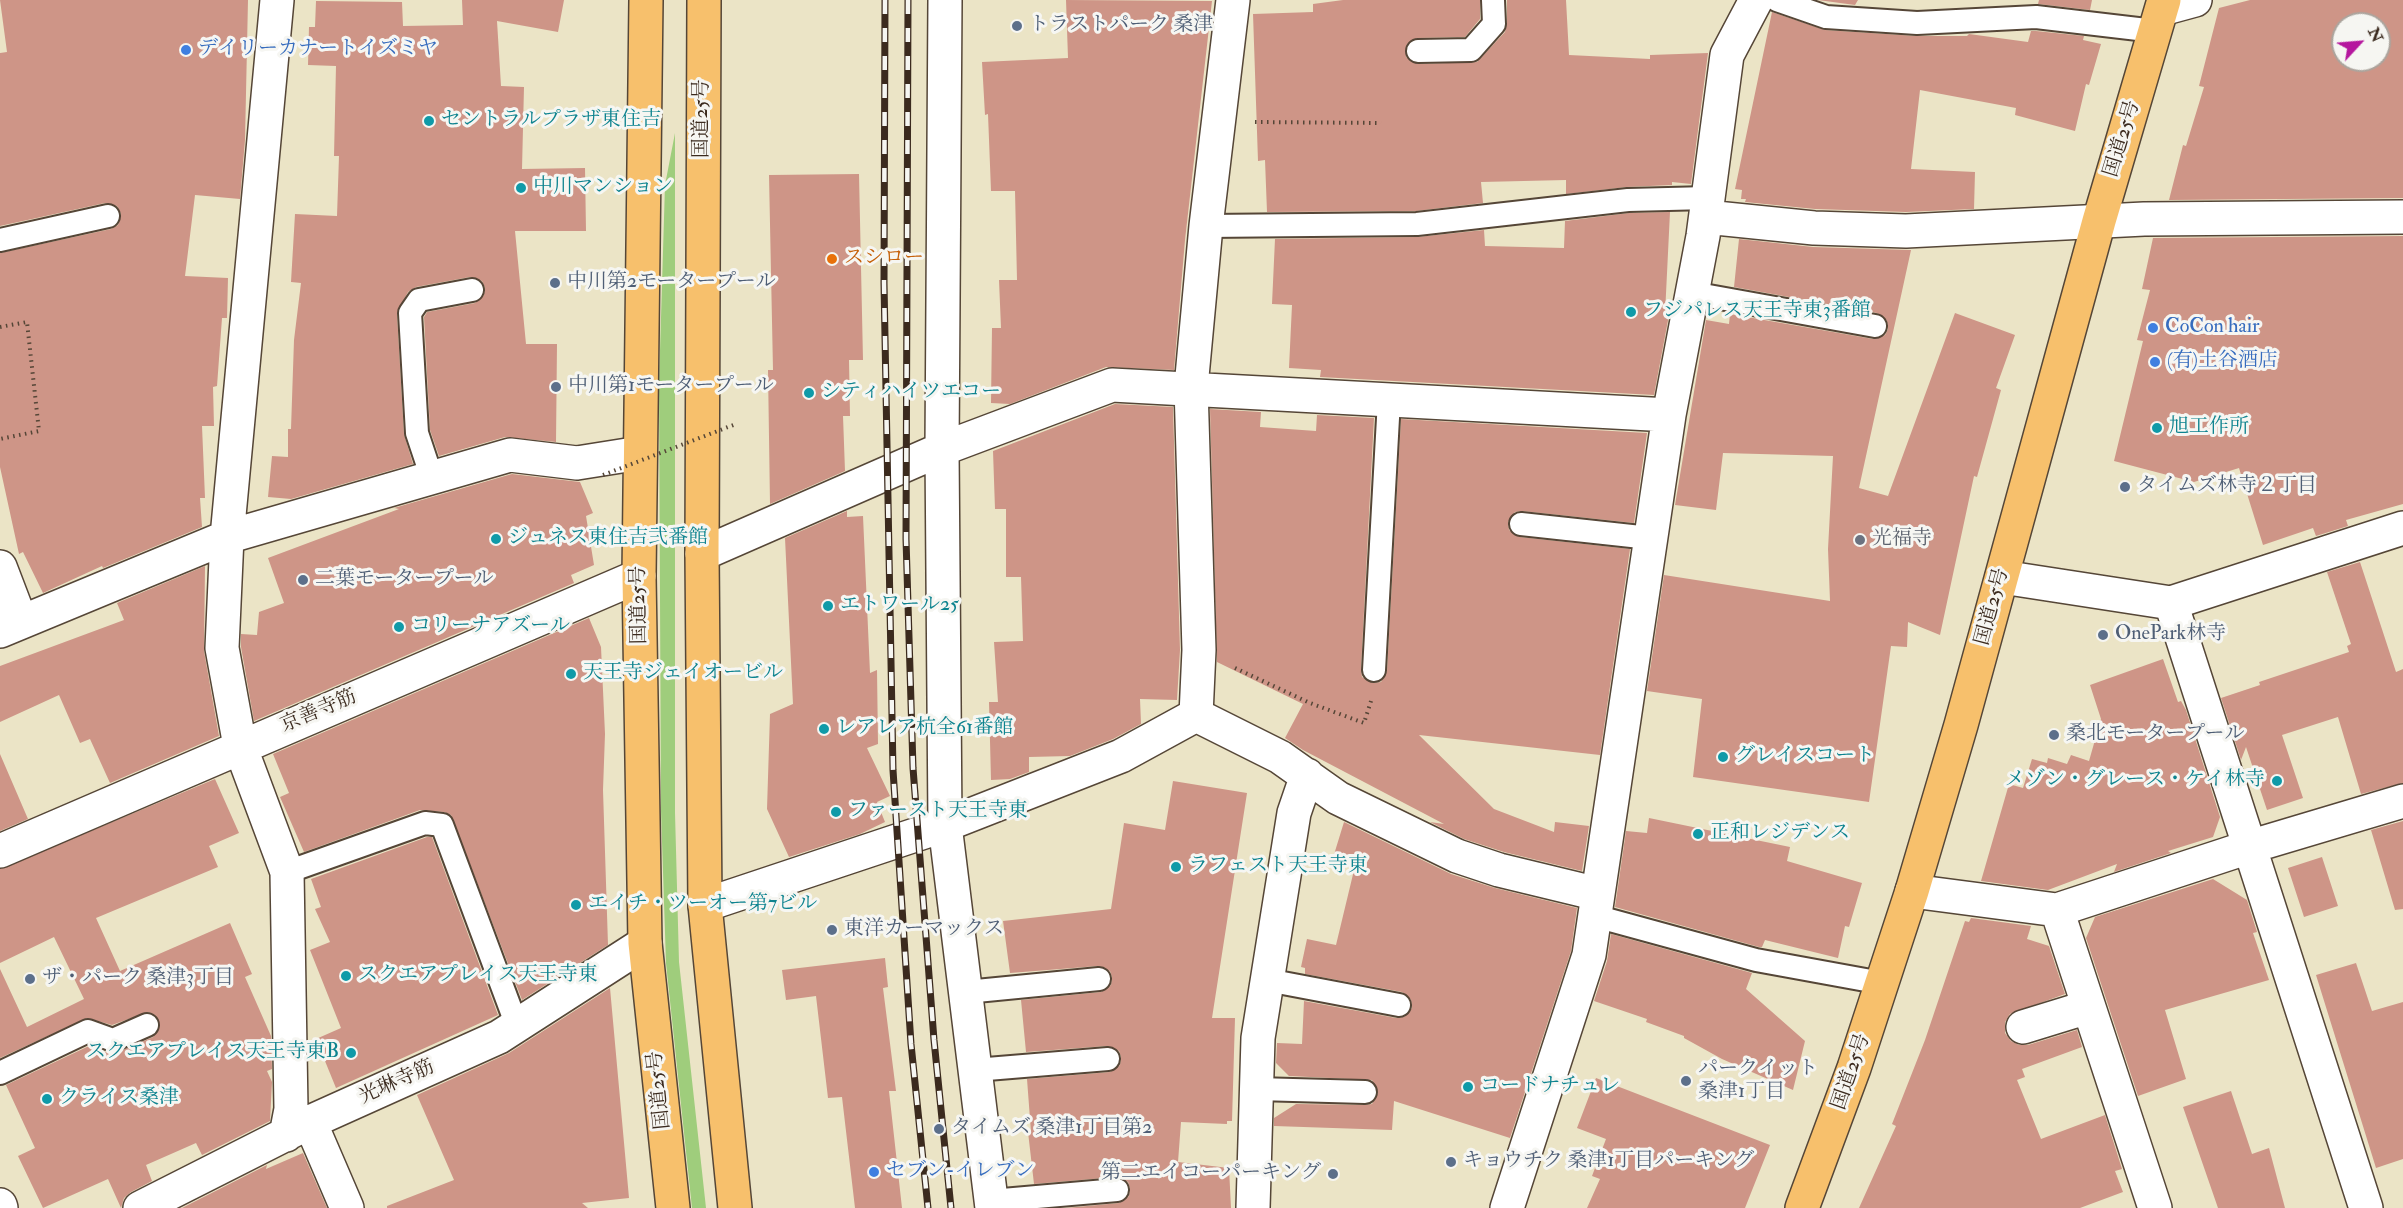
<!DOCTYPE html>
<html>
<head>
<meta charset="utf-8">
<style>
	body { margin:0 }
	#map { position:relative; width:2403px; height:1208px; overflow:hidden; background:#ebe4c6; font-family:"IM FELL Double Pica",serif }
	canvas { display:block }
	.north { position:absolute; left:2331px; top:12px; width:60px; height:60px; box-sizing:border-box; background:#f6f6f2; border:2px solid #aba49d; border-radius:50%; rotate:64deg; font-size:16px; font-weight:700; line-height:24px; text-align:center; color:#3b2a1e }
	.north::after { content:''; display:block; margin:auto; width:21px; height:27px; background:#b5179e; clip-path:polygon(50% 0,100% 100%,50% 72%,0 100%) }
</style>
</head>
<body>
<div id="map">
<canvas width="2403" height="1208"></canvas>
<div class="north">N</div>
</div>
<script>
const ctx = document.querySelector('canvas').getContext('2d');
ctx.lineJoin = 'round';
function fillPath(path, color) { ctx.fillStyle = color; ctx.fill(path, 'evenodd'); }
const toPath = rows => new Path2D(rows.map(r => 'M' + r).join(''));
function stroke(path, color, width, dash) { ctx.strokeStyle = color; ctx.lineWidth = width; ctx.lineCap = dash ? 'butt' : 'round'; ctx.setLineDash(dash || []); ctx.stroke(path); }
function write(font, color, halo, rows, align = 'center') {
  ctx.font = font + ' "IM FELL Double Pica","Noto Serif JP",serif'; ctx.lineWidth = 6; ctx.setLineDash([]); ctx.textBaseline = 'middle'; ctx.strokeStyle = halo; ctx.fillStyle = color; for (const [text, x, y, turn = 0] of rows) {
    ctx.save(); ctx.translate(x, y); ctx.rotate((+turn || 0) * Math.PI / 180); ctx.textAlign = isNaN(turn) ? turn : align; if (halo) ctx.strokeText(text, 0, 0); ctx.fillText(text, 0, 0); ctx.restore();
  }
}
fillPath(toPath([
	[675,133,675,813,679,962,706,1208,692,1208,666,963,661,811,659,384,665,185]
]), '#9fcd7c');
fillPath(toPath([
	[0,0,248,0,245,140,240,199,195,195,185,276,228,278,227,318,222,318,217,386,213,387,214,426,202,426,205,498,200,498,202,527,103,568,102,566,43,593,23,552,19,554,0,467,0,253,111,229,118,225,121,214,117,206,105,203,0,226,0,53,7,52],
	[462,0,564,0,558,32,497,21,501,86,524,87,522,169,585,168,586,231,515,231,526,344,557,344,556,442,505,437,439,456,430,430,424,317,427,312,475,303,484,295,485,288,482,281,470,277,416,287,408,292,397,314,404,434,413,464,291,499,268,497,272,456,288,457,288,429,291,429,294,340,301,283,291,282,295,214,337,216,339,156,334,156,336,66,308,65,309,27,315,27,316,1,402,2,403,26,463,25],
	[1066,0,1212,1,1185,240,1174,370,1106,367,1010,404,991,403,992,328,1001,328,999,280,1017,280,1015,191,991,191,988,114,985,115,982,62,1068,58],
	[1343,0,1480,0,1480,19,1465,37,1418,38,1407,44,1406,57,1418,64,1477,62,1505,32,1507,23,1507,0,1566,0,1569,55,1650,59,1650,55,1708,53,1691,184,1672,182,1672,185,1627,187,1566,194,1566,180,1481,182,1483,203,1416,211,1267,212,1265,160,1258,161,1253,14,1313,12,1313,4],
	[1818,0,1858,0,1855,5],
	[2039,0,2092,0,2090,10,2038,4],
	[2250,0,2403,0,2403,198,2169,200,2183,145,2186,146,2204,87,2199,86,2219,8],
	[2343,24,2379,24,2379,60,2343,60],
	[1772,12,1825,30,1916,36,1967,36,1969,34,2028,42,2031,31,2036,31,2084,36,2083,40,2101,44,2089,85,2086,84,2075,131,2015,115,2016,108,1920,90,1911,169,1975,172,1974,209,1906,212,1815,209,1745,202,1746,199,1741,199,1742,190,1735,189],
	[859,174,863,360,849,360,850,416,843,416,845,471,770,504,768,370,773,370,769,175],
	[1670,212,1665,314,1669,315,1654,395,1320,377,1321,370,1289,368,1292,305,1272,304,1275,239,1417,237,1484,230,1485,246,1564,248,1565,221,1629,213],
	[2403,236,2403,504,2346,520,2348,526,2316,536,2313,528,2263,545,2239,468,2194,482,2114,461,2143,341,2137,340,2150,290,2142,289,2153,238],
	[1739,239,1813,247,1911,250,1859,488,1888,496,1955,313,2015,335,1996,388,2001,390,1977,477,1974,476,1940,635,1908,622,1907,647,1891,646,1869,802,1693,777,1702,699,1647,691,1664,575,1830,601,1828,549,1833,456,1723,453,1716,510,1675,505,1706,320,1729,324,1730,314,1873,339,1885,335,1888,329,1887,321,1877,313,1734,287],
	[1115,404,1173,407,1180,650,1177,700,1140,699,1141,724,1113,739,1070,756,1029,757,1029,772,1010,779,991,780,989,702,998,702,994,642,1023,641,1021,577,1006,577,1006,509,995,509,993,451],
	[1210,409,1261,412,1260,427,1316,431,1317,415,1374,418,1361,669,1362,677,1373,683,1381,682,1387,671,1401,419,1647,433,1634,523,1522,511,1515,512,1508,522,1509,530,1520,537,1630,549,1600,755,1419,735,1494,809,1554,832,1555,822,1589,826,1582,871,1504,852,1464,839,1430,822,1444,824,1303,750,1285,738,1303,704,1217,662],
	[512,474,580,482,593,513,586,516,594,565,571,575,574,583,254,721,241,647,241,634,257,635,259,612,284,603,268,558,399,509,394,508],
	[847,511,847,517,863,516,870,673,877,670,878,744,867,748,890,796,877,802,885,822,860,834,789,857,767,809,770,714,793,704,785,538],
	[2360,562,2396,672,2403,669,2403,783,2361,794,2338,717,2282,735,2303,798,2267,810,2246,747,2241,760,2221,698,2260,685,2259,682,2349,652,2347,646,2351,644,2327,572],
	[205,566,204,651,219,736,110,783,90,739,80,743,59,695,0,722,0,666,124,620,117,603],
	[589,618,601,647,605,734,603,790,608,945,522,1000,451,815,444,812,420,810,304,852,280,797,289,793,273,754],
	[2163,659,2178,702,2181,701,2186,710,2220,817,2213,837,2168,851,2171,853,2114,872,2117,864,2048,890,1981,881,2009,784,2023,788,2032,759,2047,763,2048,758,2067,764,2071,755,2089,761,2101,719,2090,685],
	[0,754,28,819,0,831],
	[215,779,239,833,209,846,218,867,96,918,120,971,230,923,252,974,245,977,271,1036,272,1069,267,1071,272,1082,270,1121,202,1155,196,1143,146,1165,152,1181,131,1192,124,1198,121,1208,108,1179,43,1208,18,1156,35,1148,6,1085,89,1046,108,1053,118,1052,153,1037,160,1026,155,1015,148,1012,112,1025,87,1018,0,1058,0,969,27,1027,84,999,54,937,0,963,0,869],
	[1173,781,1247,793,1212,1018,1235,1018,1232,1121,1227,1121,1227,1124,1181,1122,1178,1162,1229,1168,1231,1208,1066,1208,1119,1203,1129,1196,1130,1188,1128,1182,1116,1177,1034,1184,1028,1132,1031,1132,1027,1079,1110,1072,1120,1065,1121,1057,1119,1051,1107,1046,1026,1052,1021,1000,1101,992,1111,985,1112,977,1110,971,1098,966,1010,973,1003,921,1111,909,1124,823,1165,830],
	[1649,818,1790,847,1787,861,1862,883,1849,927,1845,926,1838,958,1765,940,1762,947,1759,947,1615,907,1626,831,1647,833],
	[2403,821,2403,909,2395,910,2371,830],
	[1344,822,1451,874,1495,888,1577,908,1571,951,1510,1138,1394,1101,1392,1130,1274,1126,1274,1118,1296,1104,1365,1105,1372,1104,1378,1093,1372,1080,1289,1076,1276,1063,1277,1043,1302,1044,1304,1001,1396,1018,1404,1017,1412,1008,1411,1000,1402,992,1305,974,1305,968,1301,967,1307,939,1336,945,1355,866,1332,861],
	[427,837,432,837,498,1015,336,1088,316,1039,341,1028,310,950,330,942,315,909,321,907,311,879],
	[2322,857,2338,906,2304,917,2288,868],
	[2213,879,2247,900,2257,932,2253,933,2269,980,2165,1010,2186,1079,2138,1096,2086,938,2095,917],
	[1971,918,2031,926,2027,939,2049,946,2065,994,2010,1014,2005,1022,2005,1033,2011,1041,2019,1045,2028,1045,2077,1030,2082,1047,2022,1069,2025,1077,2017,1080,2041,1139,2105,1115,2122,1169,2115,1171,2123,1192,2080,1208,1859,1208,1896,1126,1892,1124,1925,1040,1965,921,1969,922],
	[1611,934,1752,973,1746,989,1805,1041,1793,1090,1722,1059,1684,1038,1684,1036,1646,1022,1647,1019,1594,1001,1607,961],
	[885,958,888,987,883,988,896,1091,889,1091,902,1208,855,1208,842,1097,828,1098,816,996,786,1000,782,970],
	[2356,963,2372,1011,2403,1002,2403,1159,2376,1168,2316,975],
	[610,988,629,1198,582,1203,588,1208,387,1208,387,1206,454,1180,417,1095,509,1053],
	[1596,1078,1770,1145,1745,1208,1587,1208,1600,1179,1592,1176,1606,1139,1577,1128],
	[2231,1091,2252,1154,2269,1148,2285,1208,2218,1208,2183,1107],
	[303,1153,327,1208,182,1208,267,1165,266,1169]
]), '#ce9587');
const lane = toPath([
	[1777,0,1826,17,1917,23,2036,17,2155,31],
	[1418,51,1471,50,1494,24,1493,0],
	[1206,226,1417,224,1628,200,1708,198],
	[0,240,108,216],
	[1692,293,1875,326],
	[432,478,417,433,410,313,419,300,472,290],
	[1521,524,1650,538],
	[1374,670,1389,400],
	[287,872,425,823,442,825,517,1026],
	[1595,916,1756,960,1882,983],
	[1267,980,1399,1005],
	[966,992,1099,979],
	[975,1070,1108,1059],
	[0,1073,88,1031,113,1040,147,1025],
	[1257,1089,1365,1092],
	[991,1201,1117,1190]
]);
const street = toPath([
	[277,0,227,537,222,648,240,746,287,872,291,1109,286,1135],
	[945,0,942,449,945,825,992,1208],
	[2162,9,2195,0],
	[1706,217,1814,228,1906,231,2144,219,2403,217],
	[702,554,942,449,1112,385,1669,415],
	[0,567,21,622],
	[2002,577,2171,603,2403,528],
	[2171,603,2366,1208],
	[0,631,227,537,510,455,577,463,640,453],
	[1196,715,1199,650,1191,387,1206,226,1233,0],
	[0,851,639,576],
	[1912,891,2057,910,2249,847,2403,801],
	[705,905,945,825,1121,756,1196,715,1280,757,1338,798,1457,856,1499,870,1598,894],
	[2057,910,2155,1208],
	[2023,1027,2088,1007],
	[310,1122,347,1208],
	[0,1205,1,1208],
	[140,1208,310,1122,499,1037,645,943],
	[1253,1208,1258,1038,1294,813,1307,775],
	[1507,1208,1589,955,1669,415,1703,236,1727,55,1756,0]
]);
const highway = toPath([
	[646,0,639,576,645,943,673,1208],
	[704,0,702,554,705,905,735,1208],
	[1802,1208,1854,1068,1912,891,1961,725,2099,221,2164,0]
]);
stroke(lane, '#554637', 26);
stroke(street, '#554637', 36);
stroke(highway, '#554637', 36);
stroke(toPath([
	[1255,122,1381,123],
	[0,327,27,322,39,431,0,439],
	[1235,668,1310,703,1364,723,1371,701]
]), '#554637', 4, [1.5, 4.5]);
stroke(lane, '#fff', 22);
stroke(street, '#fff', 33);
stroke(highway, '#f7c06c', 33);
const rail = toPath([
	[885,0,884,283,893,770,911,1044,928,1208],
	[908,0,906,539,913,768,934,1040,951,1208]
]);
stroke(rail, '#3b2a1e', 7);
stroke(rail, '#f6f6f2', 4.5, [14]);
stroke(toPath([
	[603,475,736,424]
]), '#554637', 4, [1.5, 4.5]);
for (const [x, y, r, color] of [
	[1017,26,6,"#5c6f8a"],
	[186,50,6,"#3f7fe0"],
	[429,121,6,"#0f9aa8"],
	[521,188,6,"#0f9aa8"],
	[832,259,6,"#e8710a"],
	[555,283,6,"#5c6f8a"],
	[1631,312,6,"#0f9aa8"],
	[2153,328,6,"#3f7fe0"],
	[2155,362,6,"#3f7fe0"],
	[556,387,6,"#5c6f8a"],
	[809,393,6,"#0f9aa8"],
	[2157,428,6,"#0f9aa8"],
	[2125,487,6,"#5c6f8a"],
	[496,539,6,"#0f9aa8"],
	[1860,540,6,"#6b7280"],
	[303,580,6,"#5c6f8a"],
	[828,606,6,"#0f9aa8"],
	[399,627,6,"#0f9aa8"],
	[2103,635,6,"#5c6f8a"],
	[571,674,6,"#0f9aa8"],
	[824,729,6,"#0f9aa8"],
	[2054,735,6,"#5c6f8a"],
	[1723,757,6,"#0f9aa8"],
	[2277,781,6,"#0f9aa8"],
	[836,812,6,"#0f9aa8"],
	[1698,834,6,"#0f9aa8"],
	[1176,867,6,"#0f9aa8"],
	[576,905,6,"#0f9aa8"],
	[832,930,6,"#5c6f8a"],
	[346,976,6,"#0f9aa8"],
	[30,979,6,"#5c6f8a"],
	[351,1053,6,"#0f9aa8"],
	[1686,1081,6,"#5c6f8a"],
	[1468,1087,6,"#0f9aa8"],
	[47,1099,6,"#0f9aa8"],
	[939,1129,6,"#5c6f8a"],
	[1451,1162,6,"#5c6f8a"],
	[874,1172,6,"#3f7fe0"],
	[1333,1174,6,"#5c6f8a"]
]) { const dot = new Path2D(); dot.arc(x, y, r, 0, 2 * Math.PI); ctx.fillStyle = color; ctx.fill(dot); stroke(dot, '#f6f6f2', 2); }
write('20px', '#4e5e75', '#f6f6f2', [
	["トラストパーク 桑津",1029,26],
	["中川第2モータープール",567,283],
	["中川第1モータープール",568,387],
	["タイムズ林寺２丁目",2137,487],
	["二葉モータープール",315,580],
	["OnePark林寺",2115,635],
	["桑北モータープール",2066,735],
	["東洋カーマックス",844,930],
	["ザ・パーク 桑津3丁目",42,979],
	["パークイット",1698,1070],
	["桑津1丁目",1698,1093],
	["タイムズ 桑津1丁目第2",951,1129],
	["キョウチク 桑津1丁目パーキング",1463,1162],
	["第二エイコーパーキング",1321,1174,"right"]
], 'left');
write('20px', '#366cbe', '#f6f6f2', [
	["デイリーカナートイズミヤ",198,50],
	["CoCon hair",2165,328],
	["(有)土谷酒店",2167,362],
	["セブン-イレブン",886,1172]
], 'left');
write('20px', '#3b2a1e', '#f6f6f2', [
	["国道25号",703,119,-90],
	["国道25号",2123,139,-73],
	["国道25号",640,605,-91],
	["国道25号",1993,607,-75],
	["京善寺筋",319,712,-23],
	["国道25号",1852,1072,-71],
	["光琳寺筋",397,1083,-24],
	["国道25号",660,1090,-96]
]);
write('20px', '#0d838f', '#f6f6f2', [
	["セントラルプラザ東住吉",441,121],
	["中川マンション",533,188],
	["フジパレス天王寺東3番館",1643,312],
	["シティハイツエコー",821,393],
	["旭工作所",2169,428],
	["ジュネス東住吉弐番館",508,539],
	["エトワール25",840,606],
	["コリーナアズール",411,627],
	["天王寺ジェイオービル",583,674],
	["レアレア杭全61番館",836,729],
	["グレイスコート",1735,757],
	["メゾン・グレース・ケイ林寺",2265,781,"right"],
	["ファースト天王寺東",848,812],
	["正和レジデンス",1710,834],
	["ラフェスト天王寺東",1188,867],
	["エイチ・ツーオー第7ビル",588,905],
	["スクエアプレイス天王寺東",358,976],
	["スクエアプレイス天王寺東B",339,1053,"right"],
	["コードナチュレ",1480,1087],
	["クライス桑津",59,1099]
], 'left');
write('20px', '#c56008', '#f6f6f2', [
	["スシロー",844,259]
], 'left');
write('20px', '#5b616d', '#f6f6f2', [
	["光福寺",1872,540]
], 'left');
</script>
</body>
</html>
